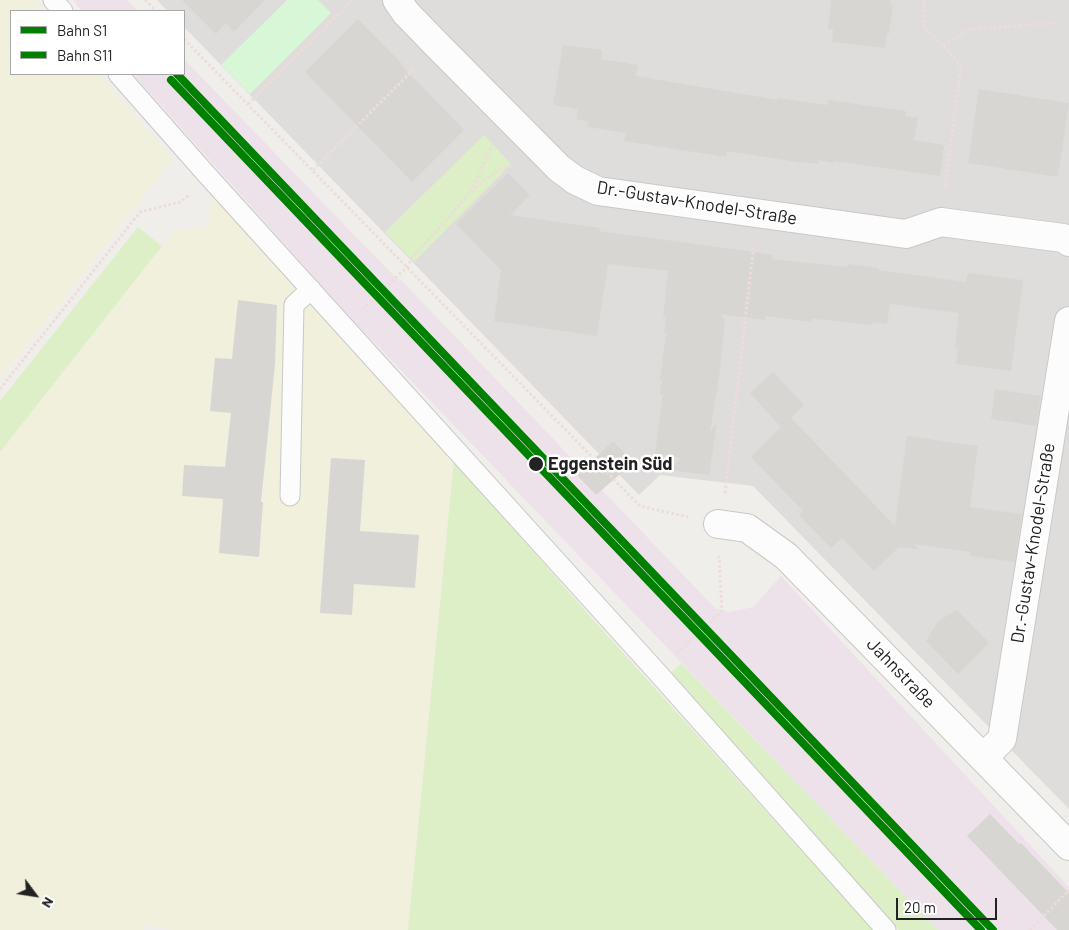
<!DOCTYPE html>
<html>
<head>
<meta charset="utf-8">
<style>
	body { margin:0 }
	#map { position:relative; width:1069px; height:930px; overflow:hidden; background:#f0eeeb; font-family:Barlow,sans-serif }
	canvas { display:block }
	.legend { position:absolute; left:10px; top:10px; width:175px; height:65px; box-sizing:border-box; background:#fff; border:1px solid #a7a7a7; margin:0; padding:6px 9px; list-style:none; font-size:15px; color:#222 }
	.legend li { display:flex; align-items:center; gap:10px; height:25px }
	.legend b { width:25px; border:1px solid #a7a7a7 }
	.north { position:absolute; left:10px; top:870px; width:50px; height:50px; -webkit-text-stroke:4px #fff; paint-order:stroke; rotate:121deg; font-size:14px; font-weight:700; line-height:20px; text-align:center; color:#222 }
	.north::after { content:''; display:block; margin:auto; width:18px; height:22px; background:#222; clip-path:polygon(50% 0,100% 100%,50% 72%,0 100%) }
	.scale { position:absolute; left:896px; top:898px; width:101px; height:22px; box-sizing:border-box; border:2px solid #222; border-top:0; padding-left:6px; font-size:15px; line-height:18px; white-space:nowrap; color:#222; -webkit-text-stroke:4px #fff; paint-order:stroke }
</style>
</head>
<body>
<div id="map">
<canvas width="1069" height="930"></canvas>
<ul class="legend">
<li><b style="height:6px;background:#008000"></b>Bahn S1</li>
<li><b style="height:6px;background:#008000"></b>Bahn S11</li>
</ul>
<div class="north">N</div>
<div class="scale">20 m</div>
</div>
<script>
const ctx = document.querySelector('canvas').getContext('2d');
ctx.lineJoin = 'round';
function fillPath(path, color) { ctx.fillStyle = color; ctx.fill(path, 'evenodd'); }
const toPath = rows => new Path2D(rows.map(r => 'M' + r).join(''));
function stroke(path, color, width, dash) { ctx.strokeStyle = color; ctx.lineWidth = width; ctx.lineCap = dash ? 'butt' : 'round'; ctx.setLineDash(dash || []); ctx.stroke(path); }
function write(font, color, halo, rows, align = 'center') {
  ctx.font = font + ' Barlow,sans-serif'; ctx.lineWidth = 5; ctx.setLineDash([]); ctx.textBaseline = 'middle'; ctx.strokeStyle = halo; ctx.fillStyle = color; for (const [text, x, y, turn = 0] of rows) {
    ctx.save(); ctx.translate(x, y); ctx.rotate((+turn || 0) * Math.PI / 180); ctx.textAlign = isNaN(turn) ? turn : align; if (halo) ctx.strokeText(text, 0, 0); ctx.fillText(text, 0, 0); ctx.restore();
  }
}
fillPath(toPath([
	[157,0,1069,0,1069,809,753,486,660,475,639,495,184,27,184,11,168,11]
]), '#dfdddc');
fillPath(toPath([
	[73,0,127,0,138,11,82,11],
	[184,59,393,275,404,283,715,608,729,612,753,607,781,576,1069,887,1069,922,1066,930,938,930,344,311,133,74,184,74]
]), '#eee2ea');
fillPath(toPath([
	[0,0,35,0,44,11,11,11,11,74,99,74,173,159,0,379],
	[213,196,454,460,408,930,170,930,143,924,143,930,0,930,0,452,175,229,208,227]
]), '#f0f0dd');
fillPath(toPath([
	[484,135,513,166,511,164,414,262,385,232],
	[138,227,162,246,0,452,0,401],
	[454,460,579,604,873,930,408,930],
	[681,663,938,930,898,930,670,674]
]), '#dcefc7');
fillPath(toPath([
	[287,0,318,0,331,13,250,94,221,65]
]), '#d7f7d7');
fillPath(toPath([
	[182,0,265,0,234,32,226,23,216,34],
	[831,0,891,0,890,4,893,5,889,34,887,33,885,48,832,42,833,29,828,29],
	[358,19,402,64,401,65,464,130,412,182,305,72],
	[563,45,602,50,601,59,638,65,636,76,778,100,778,98,827,105,828,100,906,111,905,116,918,118,914,140,944,145,940,176,834,161,834,163,818,160,818,164,803,162,803,163,727,151,726,157,624,141,626,133,587,127,589,122,576,119,578,109,553,105],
	[979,89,1069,103,1058,177,968,163],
	[508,173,530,195,510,215,600,228,599,231,748,251,773,255,772,259,848,267,848,264,879,268,878,270,966,282,968,273,1023,280,1011,371,956,364,958,349,955,348,959,313,890,304,887,324,873,322,872,325,826,320,812,319,812,322,765,316,765,320,720,314,725,320,720,371,710,431,717,424,709,475,669,470,682,458,655,454,663,394,660,394,662,380,660,380,666,333,664,333,666,317,663,317,668,271,608,264,597,336,494,321,501,270,456,224],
	[238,300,277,305,275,364,261,502,263,502,259,557,219,553,223,499,182,496,184,465,225,467,231,413,210,411,215,358,232,359],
	[773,372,804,405,791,418,895,526,907,436,978,446,970,507,1022,514,1015,562,970,556,970,552,914,544,919,549,897,547,898,548,874,571,842,538,831,548,799,515,803,511,751,457,781,427,750,393],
	[995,389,1041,396,1036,426,991,419],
	[613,441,633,463,596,495,577,475],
	[331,458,365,460,360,531,419,535,415,588,354,584,352,615,320,613],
	[957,610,989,643,958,674,926,641,938,621],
	[990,814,1019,844,1021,843,1069,893,1069,930,1057,930,967,836]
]), '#d8d6d3');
const lane = toPath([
	[53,0,63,11],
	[118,74,207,175,657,672,886,930],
	[290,496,294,305,311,289]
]);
const street = toPath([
	[397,0,406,13,438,46,559,168,575,180,598,191,906,234,941,222,1063,238,1069,242],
	[718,524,747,528,786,556,1069,846],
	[983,758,1002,739,1069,321]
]);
stroke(lane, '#c9c8c7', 21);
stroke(street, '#c9c8c7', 30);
stroke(toPath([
	[145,0,156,11],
	[924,0,924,28,944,46,961,66,945,190],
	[184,39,640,506,688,517],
	[944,46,970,29,1057,23],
	[248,104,353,0],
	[313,170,416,67],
	[472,191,501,168,512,166],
	[363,309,407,267,412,258,471,192,492,145],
	[0,389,140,212,181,202,190,194],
	[725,493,754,244],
	[677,653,722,611,719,556],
	[1030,930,1069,890]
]), '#eddcda', 3, [2.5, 2.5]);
stroke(lane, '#fdfcfc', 19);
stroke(street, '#fdfcfc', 28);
stroke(toPath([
	[177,74,993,930]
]), '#008000', 8);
stroke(toPath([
	[171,80,981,930]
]), '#008000', 8);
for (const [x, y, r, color] of [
	[536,464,8,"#222"]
]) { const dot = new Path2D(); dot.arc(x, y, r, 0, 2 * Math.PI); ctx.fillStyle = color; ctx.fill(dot); stroke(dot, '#fff', 2); }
write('18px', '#222', '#fff', [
	["Dr.-Gustav-Knodel-Straße",697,203,9],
	["Dr.-Gustav-Knodel-Straße",1033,543,-81],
	["Jahnstraße",901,673,46]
]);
write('bold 18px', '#222', '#fff', [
	["Eggenstein Süd",548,464]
], 'left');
</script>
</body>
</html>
